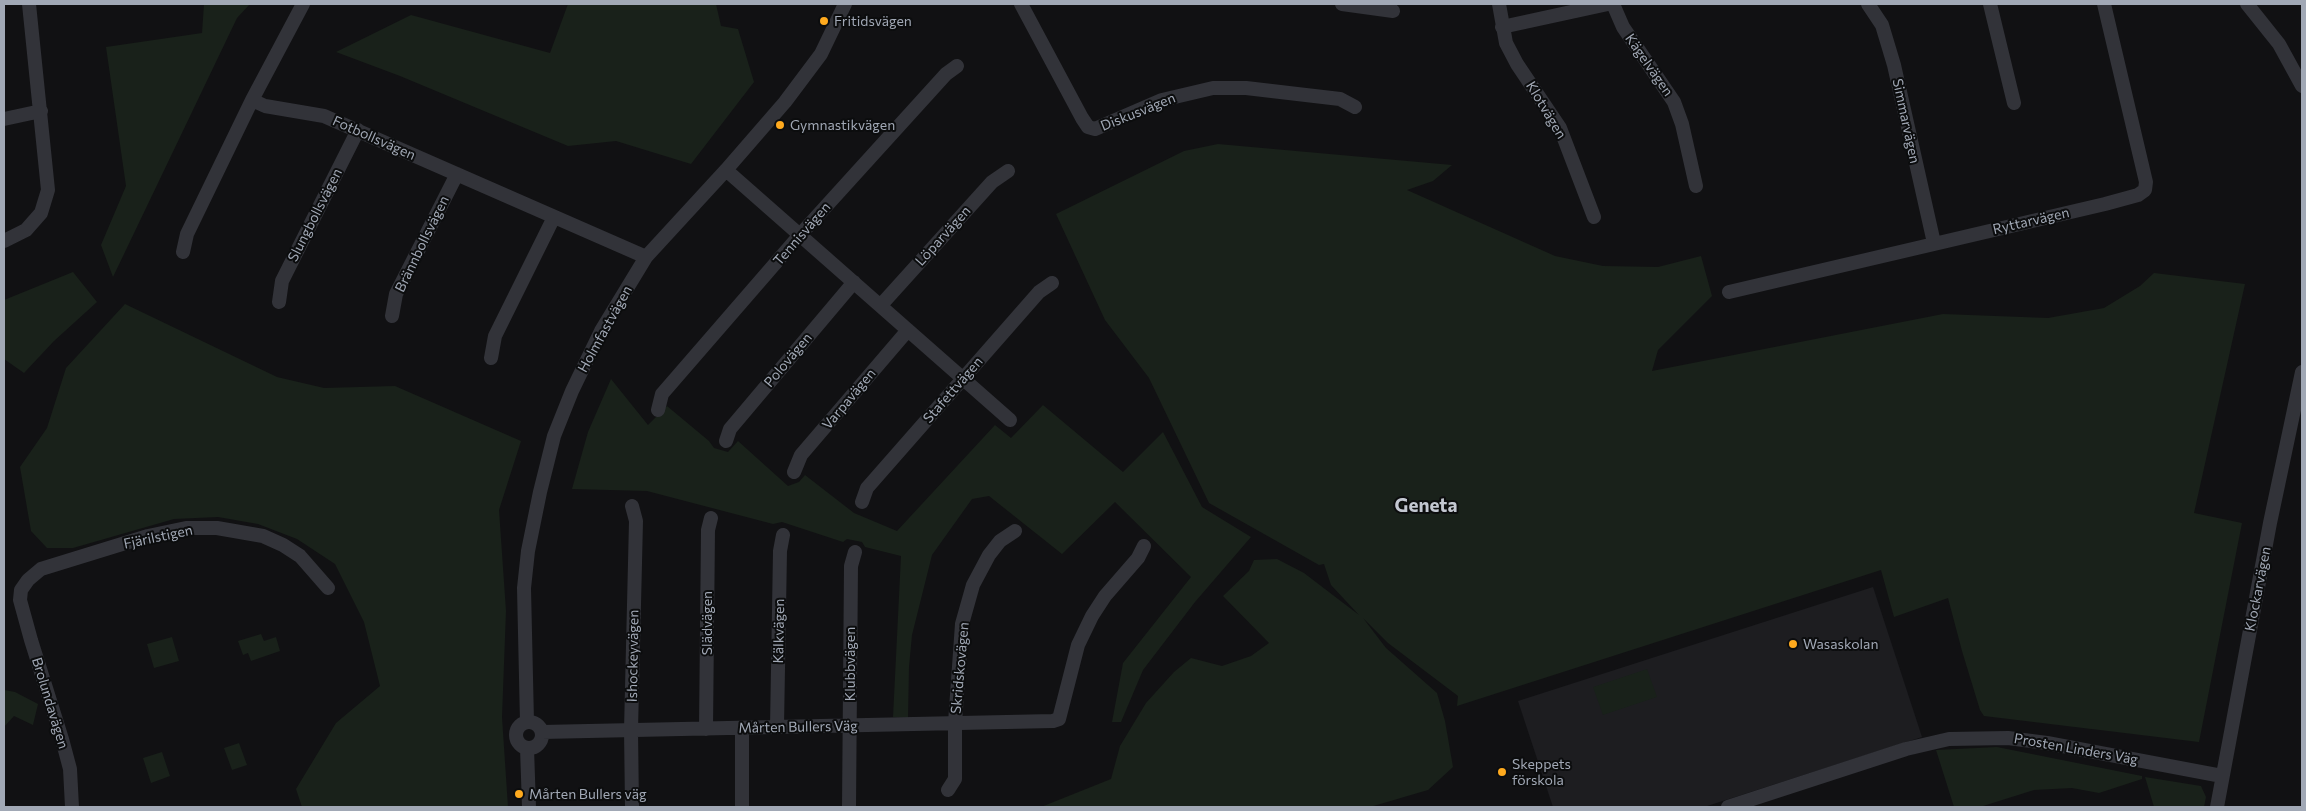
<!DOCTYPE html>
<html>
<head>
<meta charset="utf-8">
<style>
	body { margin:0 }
	#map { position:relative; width:2306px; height:811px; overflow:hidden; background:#111113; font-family:Commissioner,sans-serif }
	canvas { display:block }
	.frame { position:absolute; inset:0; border:5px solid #a1a8b5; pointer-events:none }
</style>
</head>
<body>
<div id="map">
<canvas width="2306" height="811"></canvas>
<div class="frame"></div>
</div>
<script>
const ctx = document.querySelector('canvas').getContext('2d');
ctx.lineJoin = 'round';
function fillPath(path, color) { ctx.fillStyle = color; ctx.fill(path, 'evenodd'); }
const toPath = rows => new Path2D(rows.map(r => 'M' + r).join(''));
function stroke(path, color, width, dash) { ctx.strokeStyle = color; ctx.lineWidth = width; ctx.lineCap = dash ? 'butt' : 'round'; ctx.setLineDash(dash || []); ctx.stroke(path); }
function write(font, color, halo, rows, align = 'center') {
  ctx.font = font + ' Commissioner,sans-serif'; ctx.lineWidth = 4; ctx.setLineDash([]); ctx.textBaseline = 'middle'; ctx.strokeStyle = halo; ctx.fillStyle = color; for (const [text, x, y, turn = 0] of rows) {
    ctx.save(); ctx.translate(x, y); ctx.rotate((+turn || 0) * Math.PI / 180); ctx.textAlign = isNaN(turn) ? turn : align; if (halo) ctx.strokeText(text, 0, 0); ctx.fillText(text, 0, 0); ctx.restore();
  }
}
fillPath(toPath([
	[1873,587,1922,737,1704,807,1553,807,1518,701]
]), '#1d1d20');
fillPath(toPath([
	[204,4,250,4,237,18,113,277,101,245,126,186,106,47,202,33],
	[568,4,716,4,721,26,738,29,754,82,691,164,616,141,568,146,400,76,336,52,411,15,550,53],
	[1218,144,1452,165,1433,181,1407,190,1555,256,1603,266,1658,267,1701,256,1712,296,1658,350,1652,371,1943,314,2048,318,2104,308,2140,286,2154,273,2245,284,2194,513,2242,523,2199,742,1984,716,1980,710,1962,651,1948,598,1894,617,1881,570,1457,706,1458,696,1388,643,1363,618,1386,648,1437,693,1445,721,1453,767,1428,790,1370,807,1041,807,1111,779,1120,746,1146,703,1174,672,1191,658,1222,666,1251,656,1269,643,1223,596,1249,571,1254,560,1277,559,1304,573,1359,615,1331,585,1324,564,1319,565,1209,503,1149,378,1105,320,1056,214,1184,151],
	[73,272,97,302,54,341,24,373,4,359,4,300],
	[125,304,277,377,324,388,395,386,521,441,499,510,506,611,502,717,508,807,302,807,296,789,336,723,380,686,364,622,335,564,297,539,258,524,218,517,174,519,73,548,47,548,31,531,20,467,47,428,66,368],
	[611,379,648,425,667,406,709,441,714,448,728,452,738,441,788,486,799,482,805,475,854,513,897,531,995,425,1011,438,1043,405,1123,472,1163,432,1202,507,1251,537,1195,602,1143,670,1121,722,1112,722,1123,663,1191,577,1115,502,1062,554,989,496,972,499,932,555,912,635,909,667,908,718,893,717,901,556,865,547,862,542,847,539,843,542,782,522,773,524,647,491,572,489,588,432],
	[261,634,264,641,276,637,280,651,251,661,248,653,243,655,238,641],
	[172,637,179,661,154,668,147,644],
	[1647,669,1657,697,1603,715,1593,687],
	[4,690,15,692,38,704,33,725,14,716,4,727],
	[239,743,247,765,232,770,224,748],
	[1997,747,2142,776,2142,779,2099,793,2072,788,2034,790,1980,807,1954,807,1936,750],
	[162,752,170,776,151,783,143,758],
	[2145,777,2201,786,2206,797,2204,807,2154,807]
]), '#19211a');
stroke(toPath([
	[1021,4,1082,118,1088,127,1095,129,1162,100,1213,88,1246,88,1340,99,1355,107],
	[1342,4,1393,11],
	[1499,4,1506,43,1517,64,1560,128,1594,217],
	[1613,4,1623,27,1674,102,1682,124,1696,186],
	[1868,4,1882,25,1894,65,1934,243],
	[1990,4,2014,103],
	[2247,4,2279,44,2302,86],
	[1502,27,1608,4],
	[252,100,303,4],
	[4,119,41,111],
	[726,170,1010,420],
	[4,241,26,230,41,213,48,190,29,4],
	[183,252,187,234,252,100,265,106,324,116,646,257],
	[1729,292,2105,204,2138,195,2145,190,2146,182,2104,4],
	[279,302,282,281,358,130],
	[881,305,992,182,1008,171],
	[392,316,396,294,457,174],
	[491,358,495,336,554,217],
	[658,410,662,394,799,236,946,74,957,66],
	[726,441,730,429,854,282],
	[794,472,801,455,908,330],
	[862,502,867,488,1039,292,1052,283],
	'516 735a13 13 0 1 1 26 0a13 13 0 1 1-26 0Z',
	[527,722,524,588,528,551,540,492,554,436,572,391,601,331,646,257,726,170,785,102,821,54,845,4],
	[777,727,780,551,783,535],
	[706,729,708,530,711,518],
	[542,732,1053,721,1059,719,1078,645,1092,616,1105,596,1138,558,1144,546],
	[527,748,529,807],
	[948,790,955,779,955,723,962,624,973,585,989,555,1000,541,1015,531],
	[72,807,70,769,62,739,31,640,20,600,21,590,28,580,41,569,148,536,186,528,217,528,263,536,283,545,300,556,328,588],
	[632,807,631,730,636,521,632,506],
	[742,807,742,728],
	[849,807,851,566,855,552],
	[1728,807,1906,749,1949,739,2008,738,2047,743,2222,776],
	[2217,807,2270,523,2302,372]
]), '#323339', 14);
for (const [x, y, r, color] of [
	[824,21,5,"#ffaa1e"],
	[780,125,5,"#ffaa1e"],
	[1793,644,5,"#ffaa1e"],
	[1502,772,5,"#ffaa1e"],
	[519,794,5,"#ffaa1e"]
]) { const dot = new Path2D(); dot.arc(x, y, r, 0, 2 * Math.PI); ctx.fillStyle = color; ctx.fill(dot); stroke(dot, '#0c0d0e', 2); }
write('14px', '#a1a8b5', '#0c0d0e', [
	["Fritidsvägen",834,21],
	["Gymnastikvägen",790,125],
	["Wasaskolan",1803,644],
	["Skeppets",1512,764],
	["förskola",1512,780],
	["Mårten Bullers väg",529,794]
], 'left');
write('14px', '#a1a8b5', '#0c0d0e', [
	["Kägelvägen",1649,65,55],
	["Klotvägen",1546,110,59],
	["Diskusvägen",1138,112,-22],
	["Simmarvägen",1906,121,78],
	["Fotbollsvägen",374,138,24],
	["Slungbollsvägen",315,215,-63],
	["Ryttarvägen",2031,221,-13],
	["Tennisvägen",802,234,-49],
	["Löparvägen",943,236,-48],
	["Brännbollsvägen",422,244,-64],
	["Holmfastvägen",605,329,-61],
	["Polovägen",788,360,-50],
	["Stafettvägen",953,390,-49],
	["Varpavägen",849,399,-50],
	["Fjärilstigen",158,537,-12],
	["Klockarvägen",2258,589,-79],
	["Slädvägen",707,623,-90],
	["Kälkvägen",779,631,-89],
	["Ishockeyvägen",633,656,-89],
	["Klubbvägen",850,664,-90],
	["Skridskovägen",960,668,-85],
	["Brolundavägen",50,703,73],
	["Mårten Bullers Väg",798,727,-1],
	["Prosten Linders Väg",2076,749,10]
]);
write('bold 19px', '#c3c7d1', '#0c0d0e', [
	["Geneta",1426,506]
]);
</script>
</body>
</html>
